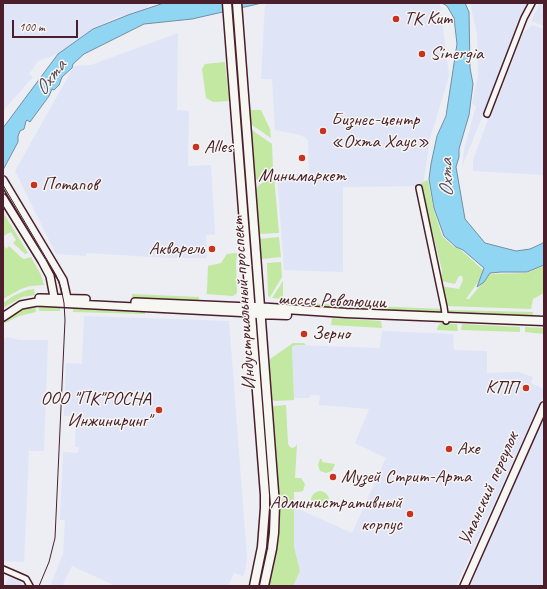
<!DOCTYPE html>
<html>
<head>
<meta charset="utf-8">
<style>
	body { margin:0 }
	#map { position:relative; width:547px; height:589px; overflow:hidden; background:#eceef4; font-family:Caveat,sans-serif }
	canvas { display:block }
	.frame { position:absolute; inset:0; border:4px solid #4a1f2b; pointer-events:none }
	.scale { position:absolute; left:12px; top:20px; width:66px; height:18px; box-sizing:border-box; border:2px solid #4a1f2b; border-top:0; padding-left:5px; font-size:12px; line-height:14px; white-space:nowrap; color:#4a1f2b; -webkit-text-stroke:3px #f6f6f2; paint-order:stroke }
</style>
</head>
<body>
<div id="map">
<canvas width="547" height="589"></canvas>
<div class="frame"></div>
<div class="scale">100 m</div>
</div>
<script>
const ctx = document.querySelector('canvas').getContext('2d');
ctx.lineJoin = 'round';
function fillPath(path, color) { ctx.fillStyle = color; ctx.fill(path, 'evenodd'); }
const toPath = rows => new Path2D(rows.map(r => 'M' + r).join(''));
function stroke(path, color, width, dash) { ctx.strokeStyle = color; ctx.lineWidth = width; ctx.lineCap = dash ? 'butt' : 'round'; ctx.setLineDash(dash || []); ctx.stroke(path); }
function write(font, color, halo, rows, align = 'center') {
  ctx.font = font + ' Caveat,sans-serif'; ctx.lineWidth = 3; ctx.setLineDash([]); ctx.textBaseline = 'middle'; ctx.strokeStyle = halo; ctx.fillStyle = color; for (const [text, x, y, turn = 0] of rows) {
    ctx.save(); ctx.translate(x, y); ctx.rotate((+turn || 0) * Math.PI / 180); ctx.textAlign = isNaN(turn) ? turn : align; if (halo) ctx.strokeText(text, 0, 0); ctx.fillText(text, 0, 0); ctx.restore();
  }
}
fillPath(toPath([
	[3,3,150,3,144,11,117,17,94,28,58,54,38,61,29,74,33,77,3,111],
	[272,3,440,4,449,76,430,139,423,186,343,187,343,272,284,270,277,174,309,173,308,140,301,135,275,130,272,79,261,79,265,5],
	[470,3,528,3,462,167,464,150,476,106,472,104,478,76,477,34],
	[540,3,544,3,544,26,531,21],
	[533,25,544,29,544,175,473,171,473,160,497,95,500,94,523,33],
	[178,33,177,110,189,111,188,166,211,165,215,234,206,235,207,258,169,258,86,253,86,256,56,254,15,171,74,66,91,65],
	[84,316,229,321,247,558,246,567,243,576,234,573,228,586,116,586,72,566,62,586,55,586,51,584,63,554,65,520,60,520,63,452,78,453,79,447,75,447,76,416,64,416,66,363,82,364],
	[382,331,453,334,454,350,487,351,487,373,518,372,533,377,531,383,544,389,544,394,456,586,293,586,300,571,294,547,294,507,352,533,386,458,355,443,369,409,319,405,320,395,310,395,309,398,294,398,292,347,295,345,380,348],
	[7,337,20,340,48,340,44,451,29,451,24,562,3,561,3,340],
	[544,417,544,586,468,586],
	[9,577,21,582,23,586,3,586,3,585,5,585]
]), '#dfe4f7');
fillPath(toPath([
	[225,62,229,101,213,102,206,98,202,69,205,64],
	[250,110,261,110,270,129,271,138,249,123,248,112],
	[249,128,272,144,273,170,253,182],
	[274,176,279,233,258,234,254,193,259,185],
	[428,180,433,207,442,236,453,246,462,251,483,270,480,279,466,299,469,299,490,274,527,273,544,266,544,293,533,299,531,309,446,306,441,286,459,289,463,280,462,276,459,276,455,284,441,281,442,270,424,200,421,183],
	[3,212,28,253,25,254,13,243,16,240,11,232,3,236],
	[279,237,281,257,262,259,258,246,258,239],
	[3,244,6,249,9,246,22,258,24,259,31,257,41,275,44,285,30,286,21,289,3,299],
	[237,253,236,263,237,293,233,296,206,294,207,291,208,266,221,263,227,254],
	[281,262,282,277,270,297,268,296,267,263],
	[283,281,283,299,272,298],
	[34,289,35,295,22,297,3,308,3,303,13,296,27,290],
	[132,294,199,297,199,299,198,301,175,301,138,299,132,298],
	[283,302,344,305,342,309,283,306],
	[35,305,36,312,19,316,3,324,3,320,22,308],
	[39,305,60,306,60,311,39,311],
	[351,305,443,309,441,313,355,310],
	[73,306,145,311,145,314,73,312],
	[448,310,533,312,533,316,532,317,450,314],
	[332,318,381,321,382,328,331,325],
	[441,323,457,324,458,331,437,330,438,326],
	[462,324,520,327,520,332,461,330],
	[525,327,544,328,544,334,525,332],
	[293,343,304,343,306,345,295,345,292,347,294,400,275,401,271,399,269,374,270,359],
	[286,405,288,444,290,447,292,448,295,447,297,444,295,478,301,478,305,484,303,491,299,492,294,492,294,547,300,571,293,586,268,586,275,553,279,520,272,407,274,406],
	[320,459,322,459,322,462,335,464,332,471,326,473,320,471,318,465],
	'311 500a9 9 0 1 1 18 0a9 9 0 1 1-18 0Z'
]), '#c2e8a2');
const water = toPath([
	[164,3,262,3,192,19,144,24,84,54,73,64,72,68,62,77,59,85,54,90,52,89,49,96,30,122,27,120,26,121,24,129,20,131,18,136,18,142,3,170,3,128,58,54,93,29,128,15,164,3],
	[442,3,465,3,469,12,470,68,473,84,469,115,459,149,459,157,456,167,465,219,485,243,516,251,530,249,541,244,544,242,544,265,527,272,501,272,490,273,484,282,477,287,484,268,463,250,456,247,444,236,434,208,429,179,431,164,437,136,446,116,457,44,454,18,447,6,442,3]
]);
fillPath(water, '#90d6f2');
stroke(water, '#748da2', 1);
const street = toPath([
	[487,114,524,18,532,3],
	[419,188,444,307,446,321],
	[3,569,26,579,30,586]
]);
const secondary = toPath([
	[3,180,63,280,67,298],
	[3,198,42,261,50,276,54,297,58,300],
	[39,298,86,299],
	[135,302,250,307],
	[3,317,21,305,37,302,251,313],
	[464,586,544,406]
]);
const primary = toPath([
	[227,3,265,495,265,508,262,547,254,586],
	[237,3,275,505,274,533,272,549,264,586],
	[255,307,346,313,544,321],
	[257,314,287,315]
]);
stroke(street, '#4a1f2b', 8);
stroke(secondary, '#4a1f2b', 10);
stroke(primary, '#4a1f2b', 11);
stroke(street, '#f6f6f2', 5);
stroke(secondary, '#f6f6f2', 7);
stroke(primary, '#f6f6f2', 8);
stroke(toPath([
	[3,185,56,275,61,288,64,303,65,320,55,538,49,562,39,586]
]), '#4a1f2b', 1);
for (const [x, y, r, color] of [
	[396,19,4,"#c8321e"],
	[422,54,4,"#c8321e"],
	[323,131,4,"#c8321e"],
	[196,147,4,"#c8321e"],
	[302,158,4,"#c8321e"],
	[34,185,4,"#c8321e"],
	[212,249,4,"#c8321e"],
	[304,334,4,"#c8321e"],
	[526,388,4,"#c8321e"],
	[159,410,4,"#c8321e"],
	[449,449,4,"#c8321e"],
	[333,477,4,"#c8321e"],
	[410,514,4,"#c8321e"]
]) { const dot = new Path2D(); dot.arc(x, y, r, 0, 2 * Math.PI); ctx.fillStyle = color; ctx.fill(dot); stroke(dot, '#f6f6f2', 1.5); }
write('19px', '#4a1f2b', '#f6f6f2', [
	["ТК Кит",404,19],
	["Sinergia",430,54],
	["Бизнес-центр",331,120],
	["«Охта Хаус»",331,142],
	["Alles",204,147],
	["Минимаркет",302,176,"center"],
	["Потапов",42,185],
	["Акварель",204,249,"right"],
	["Зерно",312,334],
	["КПП",518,388,"right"],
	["ООО \"ПК\"РОСНА",151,399,"right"],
	["Инжиниринг\"",151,421,"right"],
	["Ахе",457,449],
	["Музей Стрит-Арта",341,477],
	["Административный",402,503,"right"],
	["корпус",402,525,"right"]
], 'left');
write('19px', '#4a1f2b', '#f6f6f2', [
	["шоссе Революции",332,301,2],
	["Индустриальный проспект",244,303,-94],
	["Уманский переулок",489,489,-66]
]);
write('italic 20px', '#5c4d5d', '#f6f6f2', [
	["Охта",51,78,-53],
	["Охта",447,178,-91]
]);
</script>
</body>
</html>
